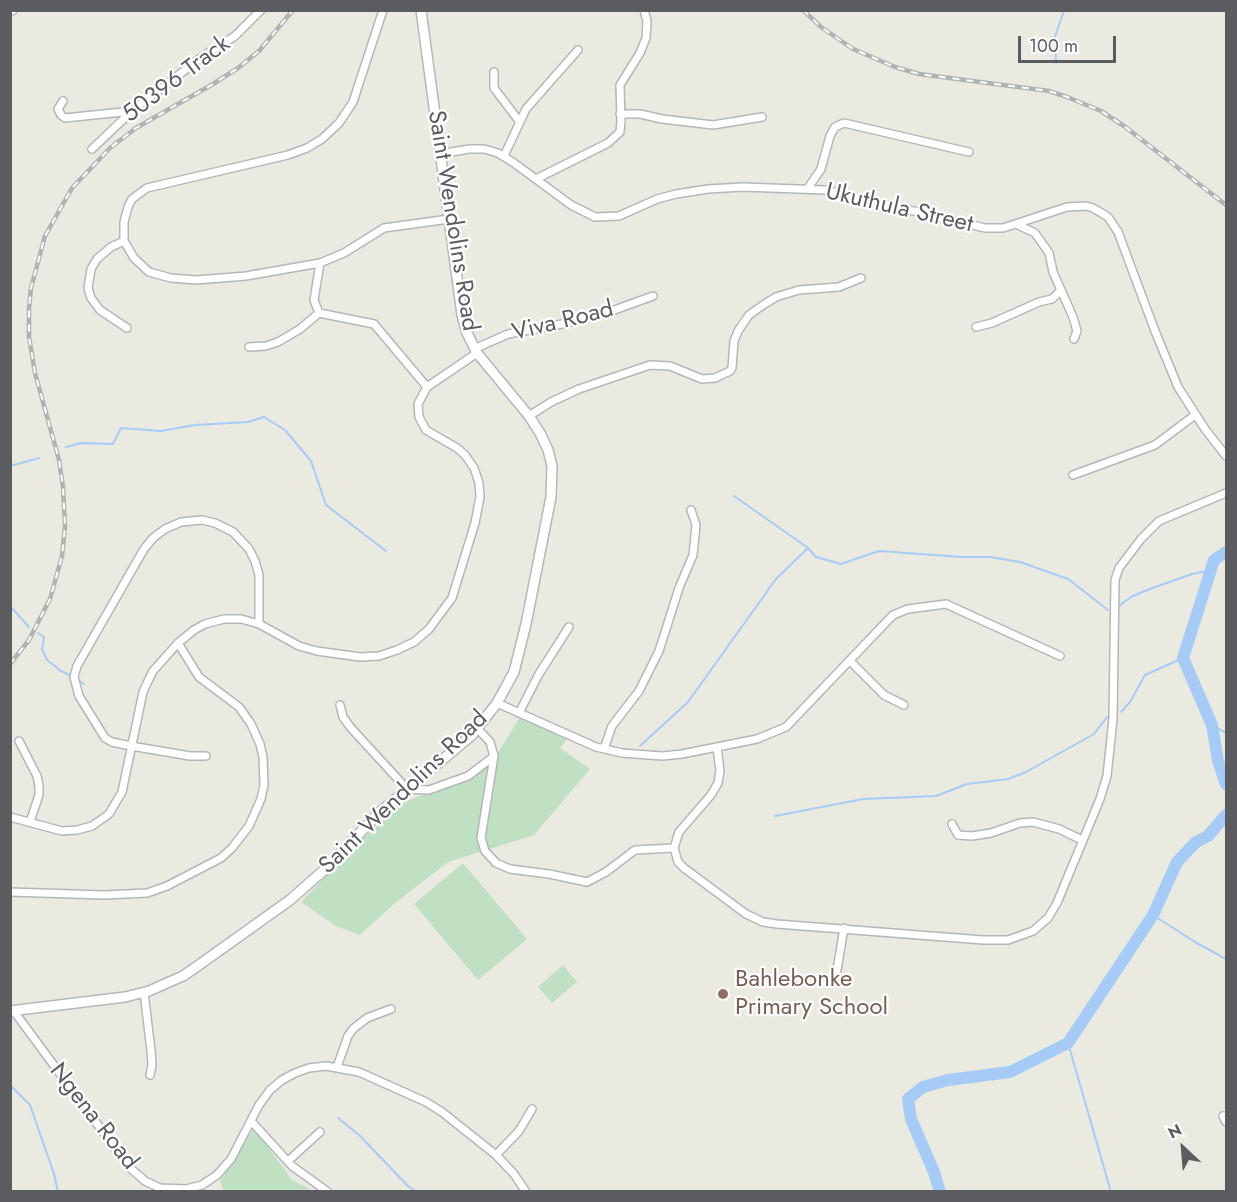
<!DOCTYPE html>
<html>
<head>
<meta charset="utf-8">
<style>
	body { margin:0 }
	#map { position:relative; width:1237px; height:1202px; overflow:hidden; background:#ebeae1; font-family:Jost,sans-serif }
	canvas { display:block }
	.frame { position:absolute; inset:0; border:12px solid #5a5c60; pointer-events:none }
	.north { position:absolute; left:1153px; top:1118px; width:60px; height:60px; -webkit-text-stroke:4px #fff; paint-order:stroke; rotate:334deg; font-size:16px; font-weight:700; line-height:24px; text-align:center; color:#5a5c60 }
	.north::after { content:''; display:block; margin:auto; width:21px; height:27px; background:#5a5c60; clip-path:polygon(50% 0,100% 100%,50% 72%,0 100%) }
	.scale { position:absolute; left:1018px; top:36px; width:98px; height:27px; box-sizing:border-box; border:3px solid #5a5c60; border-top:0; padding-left:8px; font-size:18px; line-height:21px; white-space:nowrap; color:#5a5c60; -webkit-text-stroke:4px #fff; paint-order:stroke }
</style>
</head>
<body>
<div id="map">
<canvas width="1237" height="1202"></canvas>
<div class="frame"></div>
<div class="north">N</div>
<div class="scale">100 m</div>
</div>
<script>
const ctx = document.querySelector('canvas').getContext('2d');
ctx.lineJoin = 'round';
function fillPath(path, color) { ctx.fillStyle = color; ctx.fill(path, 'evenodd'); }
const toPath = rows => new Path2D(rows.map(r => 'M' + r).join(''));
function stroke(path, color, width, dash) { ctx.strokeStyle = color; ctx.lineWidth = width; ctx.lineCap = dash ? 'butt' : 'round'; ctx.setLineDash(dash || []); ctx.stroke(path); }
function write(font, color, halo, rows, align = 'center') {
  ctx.font = font + ' Jost,sans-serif'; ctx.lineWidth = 4.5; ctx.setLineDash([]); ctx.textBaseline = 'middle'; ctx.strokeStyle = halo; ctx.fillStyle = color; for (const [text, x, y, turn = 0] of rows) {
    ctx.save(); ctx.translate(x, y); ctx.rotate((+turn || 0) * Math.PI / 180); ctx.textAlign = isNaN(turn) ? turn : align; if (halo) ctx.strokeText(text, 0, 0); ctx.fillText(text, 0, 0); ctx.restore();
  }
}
fillPath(toPath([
	[520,717,567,739,560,748,590,769,534,835,448,862,394,904,360,935,336,926,301,902,359,842,405,801,474,777,496,756],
	[463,863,527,939,478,980,414,904],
	[563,965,577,982,552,1003,538,987],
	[254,1128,292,1180,313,1191,224,1191,220,1181]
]), '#c0e0c3');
stroke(toPath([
	[1056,63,1055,37,1064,10],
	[66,447,81,443,113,444,121,428,161,431,195,425,248,422,264,417,285,430,311,461,326,505,386,551],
	[10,466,39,458],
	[734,496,808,548,816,557,841,564,879,551,962,557,990,557,1020,562,1068,579,1108,610],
	[10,606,29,627],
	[1116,608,1131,597,1147,590,1192,574,1211,570],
	[38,633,44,637,42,649,47,660,61,671,72,676],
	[77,679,84,684],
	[1121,712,1130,702,1145,675,1183,658],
	[1212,725,1226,733],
	[640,746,688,702,776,579,808,548],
	[775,816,863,799,936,796,967,784,1008,779,1026,772,1094,734,1107,717],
	[1153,915,1195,942,1226,959],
	[1068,1043,1111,1192],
	[10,1085,30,1105,54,1174,58,1192],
	[338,1118,359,1135,408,1186,416,1192]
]), '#a6cbf6', 2);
stroke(toPath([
	[1226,552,1214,560,1183,658,1212,725,1218,761,1226,784],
	[940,1192,934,1172,911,1119,908,1099,923,1087,948,1080,1010,1072,1068,1043,1153,915,1177,862,1196,842,1208,836,1226,815]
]), '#a6cbf6', 12);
const street = toPath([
	[383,10,353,102,339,123,322,139,307,148,288,155,147,188,132,199,128,207,124,222,124,241,134,258,149,272,171,278,196,280,246,276,320,263,344,253,384,228,449,219],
	[494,72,494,88,519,121],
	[63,101,58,109,61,115,65,118,132,111],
	[620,114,640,114,662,119,713,125,762,117],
	[92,149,132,111,202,57,235,36,261,10],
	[440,154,469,149,484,149,498,153,514,163,571,205,595,217,619,216,657,199,676,194,708,189,743,187,825,190,985,228,1003,228,1067,207,1086,206,1093,208,1108,217,1118,232,1155,331,1178,387,1205,429,1226,456],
	[504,156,526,109,578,50],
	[536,179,608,143,620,132,621,121,620,85,640,53,646,38,647,21,644,10],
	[808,188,821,169,830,136,835,127,844,123,969,152],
	[1016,224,1035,233,1049,253,1053,272,1073,317,1077,331,1074,339],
	[124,241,111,247,97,259,91,269,88,288,91,298,100,310,127,328],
	[320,263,314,300,319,313,374,324,427,387],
	[976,327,992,323,1039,302,1052,299,1061,290],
	[249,347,266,346,278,342,300,329,319,313],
	[474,349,508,334,562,324,606,313,653,296],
	[529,416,551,402,579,389,650,365,670,366,702,379,715,378,730,371,732,368,734,341,738,331,749,315,763,305,776,297,799,290,839,287,861,278],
	[1073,475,1155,445,1195,415],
	[850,661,884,695,904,705],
	[497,703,596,747,622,753,662,756,682,754,757,739,786,727,893,615,908,609,946,604,1060,656],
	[340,705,343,717,351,728,407,789,429,790,468,776,493,757],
	[519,713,539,674,569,627],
	[478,729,490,742,494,756,481,838,485,851,496,863,510,869,549,874,587,882,606,872,635,850,674,848],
	[19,741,37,776,39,786,39,795,30,822],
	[717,747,720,771,718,783,711,795,679,832,674,848,678,862,684,868,746,914,763,922,777,924,983,940,1008,940,1033,931,1048,918,1057,903,1100,799,1107,776,1113,719,1115,580,1119,568,1141,539,1159,521,1226,493],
	[604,749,612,726,639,691,659,651,679,588,693,555,696,525,691,510],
	[206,756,190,756,131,746,112,742,105,738,79,696,74,677,77,666,144,549,153,538,165,529,181,522,202,520,215,523,233,532,249,549,255,561,259,575,259,624],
	[10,817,62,831,77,830,92,826,109,814,122,792,143,692,147,683,153,671,178,643,194,630,205,624,224,619,241,619,259,624,299,646,317,651,360,657,379,656,397,650,414,642,429,629,452,598,475,523,480,497,479,483,474,468,465,455,457,448,426,430,419,417,418,404,427,387,477,353],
	[952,824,958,835,972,836,991,833,1020,823,1033,822,1059,829,1082,840],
	[10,892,104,895,147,893,167,886,221,858,232,848,249,826,261,799,264,785,263,757,260,744,251,724,239,707,199,677,178,643],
	[837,970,844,928],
	[144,992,151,1051,152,1065,150,1075],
	[13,1010,129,1167,145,1181,160,1188,186,1189,202,1185,217,1175,231,1159,259,1105,270,1090,282,1080,295,1073,309,1068,326,1066,359,1072,426,1102,442,1112,496,1155,514,1174,526,1192],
	[337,1067,348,1036,353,1029,367,1018,391,1009],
	[1223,1116,1226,1122],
	[251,1121,292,1166,328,1192],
	[496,1155,519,1131,532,1109],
	[288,1161,320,1132]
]);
const secondary = toPath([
	[10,11,12,10],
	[10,1011,125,997,149,991,183,976,199,965,290,900,323,871,380,812,472,735,497,703,514,672,526,624,551,497,552,466,548,450,540,433,529,416,477,353,467,333,462,315,421,10]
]);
stroke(street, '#b4b6ba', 10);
stroke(secondary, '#b5b7bc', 12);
stroke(street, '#fff', 7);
stroke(secondary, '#fff', 9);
const rail = toPath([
	[803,10,821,27,853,49,895,67,919,74,1049,91,1067,97,1101,111,1124,126,1226,205],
	[10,664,29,640,50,599,62,556,65,527,63,487,59,460,35,373,29,337,29,308,31,288,45,236,72,188,110,148,136,128,213,84,238,68,259,51,293,10]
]);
stroke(rail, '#b1b2b2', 4.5);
stroke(rail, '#fff', 2, [7]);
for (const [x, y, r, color] of [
	[723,994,6,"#8d6e63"]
]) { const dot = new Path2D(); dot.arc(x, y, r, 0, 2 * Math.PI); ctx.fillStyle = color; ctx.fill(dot); stroke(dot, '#fff', 2); }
write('24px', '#5a5c60', '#fff', [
	["50396 Track",177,80,-37],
	["Ukuthula Street",899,209,13],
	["Saint Wendolins Road",452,221,81],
	["Viva Road",563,322,-14],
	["Saint Wendolins Road",404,793,-44],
	["Ngena Road",93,1117,52]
]);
write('24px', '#785e54', '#fff', [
	["Bahlebonke",735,980],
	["Primary School",735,1008]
], 'left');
</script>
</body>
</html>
